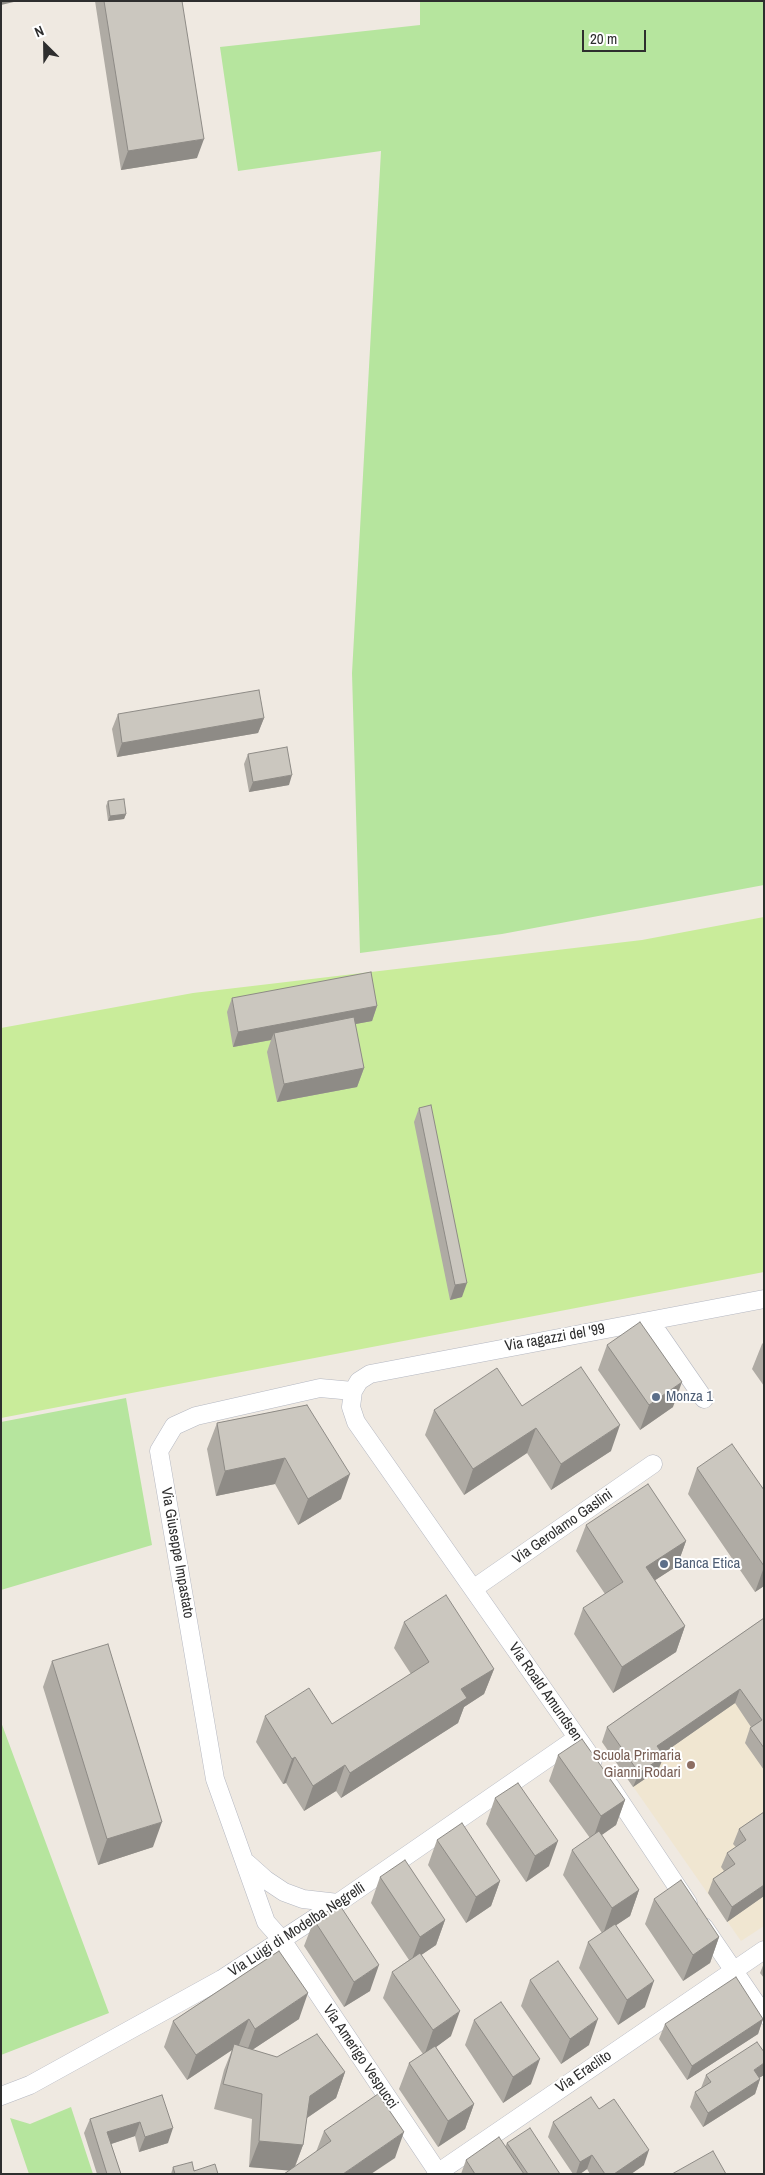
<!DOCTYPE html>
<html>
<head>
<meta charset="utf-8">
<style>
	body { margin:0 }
	#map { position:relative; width:765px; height:2175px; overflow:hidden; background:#efe9e1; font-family:"Archivo Narrow",sans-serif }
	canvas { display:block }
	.frame { position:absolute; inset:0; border:2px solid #2e2e2e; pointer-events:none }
	.north { position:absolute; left:20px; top:20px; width:50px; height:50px; -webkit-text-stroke:4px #fff; paint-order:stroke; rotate:337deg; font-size:14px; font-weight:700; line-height:20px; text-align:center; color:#2e2e2e }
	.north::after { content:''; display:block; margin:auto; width:18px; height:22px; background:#2e2e2e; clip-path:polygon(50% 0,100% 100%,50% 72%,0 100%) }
	.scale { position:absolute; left:582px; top:30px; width:64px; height:22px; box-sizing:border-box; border:2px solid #2e2e2e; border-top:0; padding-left:6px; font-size:15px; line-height:18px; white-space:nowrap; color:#2e2e2e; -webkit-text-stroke:4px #fff; paint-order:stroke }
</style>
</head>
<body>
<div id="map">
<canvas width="765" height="2175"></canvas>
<div class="frame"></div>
<div class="north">N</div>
<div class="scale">20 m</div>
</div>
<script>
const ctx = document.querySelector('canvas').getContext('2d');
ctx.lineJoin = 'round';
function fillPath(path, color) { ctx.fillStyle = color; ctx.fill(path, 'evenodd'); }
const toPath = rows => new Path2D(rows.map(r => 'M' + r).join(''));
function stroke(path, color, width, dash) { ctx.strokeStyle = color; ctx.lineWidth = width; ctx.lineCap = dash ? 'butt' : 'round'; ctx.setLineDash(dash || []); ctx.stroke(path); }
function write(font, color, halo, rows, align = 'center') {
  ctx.font = font + ' "Archivo Narrow",sans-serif'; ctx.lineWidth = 4; ctx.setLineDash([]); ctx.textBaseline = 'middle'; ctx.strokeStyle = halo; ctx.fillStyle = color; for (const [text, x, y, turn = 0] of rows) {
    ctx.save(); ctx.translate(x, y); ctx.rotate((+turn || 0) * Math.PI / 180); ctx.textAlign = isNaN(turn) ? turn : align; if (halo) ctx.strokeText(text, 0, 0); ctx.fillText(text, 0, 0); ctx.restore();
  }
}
fillPath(toPath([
	[764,1629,764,1926,741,1941,602,1742]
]), '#f0e6d1');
fillPath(toPath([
	[420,1,764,1,764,885,502,934,360,953,352,673,381,151,238,171,220,47,420,25],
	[126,1398,152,1545,1,1590,1,1422],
	[1,1722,109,2013,1,2055],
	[71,2107,93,2174,29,2174,10,2118,30,2124]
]), '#b6e59e');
fillPath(toPath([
	[764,917,764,1272,1,1418,1,1028,193,993,642,940]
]), '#c9ec9a');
const street = toPath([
	[650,1321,704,1399],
	[353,1391,320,1388,196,1416,174,1426,159,1451,215,1779,266,1922,282,1940,439,2174],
	[473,1589,653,1464],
	[593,1760,356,1422,351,1407,353,1391,359,1381,370,1374,764,1299],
	[610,1786,688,1903],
	[247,1863,266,1880,284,1892,303,1899,338,1903],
	[704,1927,764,2015],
	[1,2096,30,2085,222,1979,338,1903,577,1738],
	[436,2174,764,1950]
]);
stroke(street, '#b4b7c1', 19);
stroke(street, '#fff', 18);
fillPath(toPath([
	[95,1,182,1,197,158,121,170],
	[118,714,264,718,258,733,117,757,112,729],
	[248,754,289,785,249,792,244,764],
	[108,801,126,814,124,819,108,821,106,806],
	[232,998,377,1006,372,1021,355,1024,364,1068,357,1087,277,1102,267,1052,271,1040,233,1047,227,1012],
	[419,1108,462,1297,450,1300,414,1122],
	[764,1342,764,1386,752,1369,762,1344],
	[607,1345,673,1407,640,1430,598,1370],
	[307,1405,341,1499,298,1525,275,1484,216,1496,207,1449,217,1423],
	[522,1406,611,1451,551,1490,527,1453,464,1495,425,1435,434,1410],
	[697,1468,764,1490,764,1586,755,1592,688,1494],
	[586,1525,686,1541,677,1566,655,1580,685,1626,676,1652,613,1693,574,1634,583,1608,605,1594,576,1551],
	[764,1618,764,1770,745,1743,750,1728,751,1727,735,1703,662,1754,664,1756,658,1770,633,1787,602,1742,607,1727],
	[404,1622,494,1669,484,1694,464,1707,458,1723,341,1798,336,1791,304,1811,286,1783,283,1784,256,1742,265,1716,332,1724,411,1674,394,1648],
	[52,1661,153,1847,98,1865,43,1687],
	[558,1755,625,1800,616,1825,601,1835,639,1890,630,1916,616,1925,645,2007,618,2025,579,1968,588,1942,602,1933,563,1875,572,1850,590,1838,549,1781],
	[495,1798,549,1866,526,1882,486,1824],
	[764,1812,764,1896,727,1922,708,1893,713,1879,724,1871,721,1867,727,1853,736,1847,733,1844,739,1829],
	[437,1840,500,1881,491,1906,466,1923,428,1865],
	[380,1877,445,1920,436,1945,421,1955,451,2036,436,2047,474,2104,465,2129,438,2147,399,2089,409,2063,423,2054,383,1998,392,1972,409,1960,371,1903],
	[654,1899,719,1937,710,1963,683,1981,645,1924],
	[314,1920,370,1991,344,2007,304,1946],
	[279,1951,299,2019,252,2050,277,2057,345,2072,336,2098,307,2118,303,2145,295,2167,316,2152,324,2131,395,2158,289,2170,249,2167,252,2119,214,2109,224,2070,232,2050,187,2080,164,2047,173,2021],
	[764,1963,764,1978,760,1973],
	[530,1980,589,2045,561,2064,521,2006],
	[763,2019,758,2034,687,2080,659,2039,665,2024],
	[474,2020,531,2084,503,2103,465,2045],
	[706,2075,764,2075,759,2078,760,2079,755,2094,703,2127,690,2107,695,2092,701,2088],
	[162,2095,168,2143,139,2152,135,2136,111,2144,121,2174,97,2174,84,2133,90,2119],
	[599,2109,644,2165,631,2174,590,2174,587,2169,580,2174,573,2174,548,2137,553,2122],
	[507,2143,560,2174,461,2174,466,2160,505,2147],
	[173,2167,218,2174,171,2174]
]), '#afaba4');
fillPath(toPath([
	[1,1,18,1,1,5],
	[204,139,197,158,121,170,128,151],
	[264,718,258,733,117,757,122,743],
	[292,775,289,785,249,792,253,782],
	[126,814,124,819,108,821,110,816],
	[377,1006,372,1021,275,1039,274,1033,271,1040,233,1047,238,1032],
	[364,1068,357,1087,277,1102,284,1084],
	[467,1283,462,1297,450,1300,455,1285],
	[682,1382,673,1407,640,1430,649,1405],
	[620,1425,611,1451,551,1490,561,1464],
	[536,1428,527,1453,464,1495,473,1469],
	[285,1458,275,1484,216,1496,225,1471],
	[350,1474,341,1499,298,1525,308,1499],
	[686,1541,677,1566,637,1592,646,1567],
	[764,1567,764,1586,755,1592],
	[685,1626,676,1652,613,1693,622,1667],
	[494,1669,484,1694,464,1707,458,1723,341,1798,350,1773,461,1689],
	[740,1689,735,1703,652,1761,657,1746],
	[664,1756,658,1770,633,1787,639,1773],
	[295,1757,286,1783,283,1784,292,1759],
	[345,1765,336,1791,304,1811,313,1786],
	[625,1800,616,1825,592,1842,601,1816],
	[162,1822,153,1847,98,1865,107,1839],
	[558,1841,549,1866,526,1882,535,1856],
	[500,1881,491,1906,466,1923,476,1897],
	[764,1885,764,1896,727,1922,732,1907],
	[639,1890,630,1916,603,1934,612,1908],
	[445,1920,436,1945,411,1962,420,1937],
	[719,1937,710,1963,683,1981,693,1955],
	[379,1965,370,1991,344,2007,354,1982],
	[654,1981,645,2007,618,2025,627,2000],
	[308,1993,299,2019,246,2054,255,2029],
	[460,2011,451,2036,424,2056,433,2030],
	[249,2019,239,2045,232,2050,234,2044,232,2050,187,2080,196,2055],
	[598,2019,589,2045,561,2064,570,2039],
	[763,2019,758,2034,687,2080,692,2066],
	[540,2059,531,2084,503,2103,513,2077],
	[764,2063,764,2075,749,2084,754,2070],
	[345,2072,336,2098,301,2122,310,2096],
	[760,2079,755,2094,703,2127,708,2113],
	[474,2104,465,2129,438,2147,448,2121],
	[140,2122,135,2136,102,2147,107,2132],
	[173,2128,168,2143,139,2152,145,2137],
	[404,2132,395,2158,371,2174,343,2174],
	[259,2141,303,2145,293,2171,249,2167],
	[649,2150,644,2165,631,2174,614,2174],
	[592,2155,587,2169,580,2174,576,2174,580,2162]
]), '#8e8b86');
const building = toPath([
	[104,1,182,1,204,139,128,151,104,1],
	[259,690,264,718,122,743,118,714,259,690],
	[287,747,292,775,253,782,248,754,287,747],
	[124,799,126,814,110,816,108,801,124,799],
	[371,972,377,1006,238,1032,232,998,371,972],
	[354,1017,364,1068,284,1084,274,1033,354,1017],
	[431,1105,467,1283,455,1285,419,1108,431,1105],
	[640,1322,682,1382,649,1405,607,1345,640,1322],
	[581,1367,620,1425,561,1464,536,1428,473,1469,434,1410,497,1368,522,1406,581,1367],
	[307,1405,350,1474,308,1499,285,1458,225,1471,217,1423,307,1405],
	[732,1444,764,1490,764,1566,697,1468,732,1444],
	[648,1484,686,1541,646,1567,685,1626,622,1667,583,1608,623,1582,586,1525,648,1484],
	[446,1595,494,1669,461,1689,467,1698,350,1773,345,1765,313,1786,295,1757,292,1759,265,1716,309,1688,332,1724,429,1662,404,1622,446,1595],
	[764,1618,764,1748,750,1728,762,1720,740,1689,657,1746,664,1756,639,1773,607,1727,764,1618],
	[108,1644,162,1822,107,1839,52,1661,108,1644],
	[582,1739,625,1800,601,1816,558,1755,582,1739],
	[518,1783,558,1841,535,1856,495,1798,518,1783],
	[764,1812,764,1885,732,1907,713,1879,735,1864,727,1853,746,1840,739,1829,764,1812],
	[462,1823,500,1881,476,1897,437,1840,462,1823],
	[599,1831,639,1890,612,1908,572,1850,599,1831],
	[405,1860,445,1920,420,1937,380,1877,405,1860],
	[681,1880,719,1937,693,1955,654,1899,681,1880],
	[339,1904,379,1965,354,1982,314,1920,339,1904],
	[615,1924,654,1981,627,2000,588,1942,615,1924],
	[279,1951,308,1993,255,2029,249,2019,196,2055,173,2021,279,1951],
	[420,1953,460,2011,433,2030,392,1972,420,1953],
	[558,1961,598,2019,570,2039,530,1980,558,1961],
	[736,1977,763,2019,692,2066,665,2024,736,1977],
	[501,2002,540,2059,513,2077,474,2020,501,2002],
	[317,2034,345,2072,310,2096,303,2145,259,2141,262,2094,223,2084,234,2044,277,2057,317,2034],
	[757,2042,764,2052,764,2063,754,2070,760,2079,708,2113,695,2092,711,2082,706,2075,757,2042],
	[435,2046,474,2104,448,2121,409,2063,435,2046],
	[378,2094,404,2132,343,2174,284,2174,331,2141,324,2131,378,2094],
	[162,2095,173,2128,145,2137,140,2122,107,2132,121,2174,107,2174,90,2119,162,2095],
	[591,2097,599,2109,614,2099,649,2150,614,2174,605,2174,592,2155,580,2162,553,2122,591,2097],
	[530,2128,560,2174,528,2174,507,2143,530,2128],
	[499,2137,524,2174,475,2174,466,2160,499,2137],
	[713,2151,726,2174,672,2174,713,2151],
	[192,2162,194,2171,215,2164,218,2174,175,2174,173,2167,192,2162]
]);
fillPath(building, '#cbc7bf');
stroke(building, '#8e8b86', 1);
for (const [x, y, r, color] of [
	[656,1397,5,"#5c6f8a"],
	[664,1564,5,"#5c6f8a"],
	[691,1765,5,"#8d6e63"]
]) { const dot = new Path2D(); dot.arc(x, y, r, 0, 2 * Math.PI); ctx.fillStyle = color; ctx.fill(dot); stroke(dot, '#fff', 2); }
write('15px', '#2e2e2e', '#fff', [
	["Via ragazzi del '99",555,1338,-10],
	["Via Gerolamo Gaslini",563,1527,-35],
	["Via Giuseppe Impastato",177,1553,80],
	["Via Roald Amundsen",545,1692,55],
	["Via Luigi di Modelba Negrelli",297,1930,-33],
	["Via Amerigo Vespucci",360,2057,56],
	["Via Eraclito",584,2072,-34]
]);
write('15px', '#4e5e75', '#fff', [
	["Monza 1",666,1397],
	["Banca Etica",674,1564]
], 'left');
write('15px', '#785e54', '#fff', [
	["Scuola Primaria",681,1756],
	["Gianni Rodari",681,1773]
], 'right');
</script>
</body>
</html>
